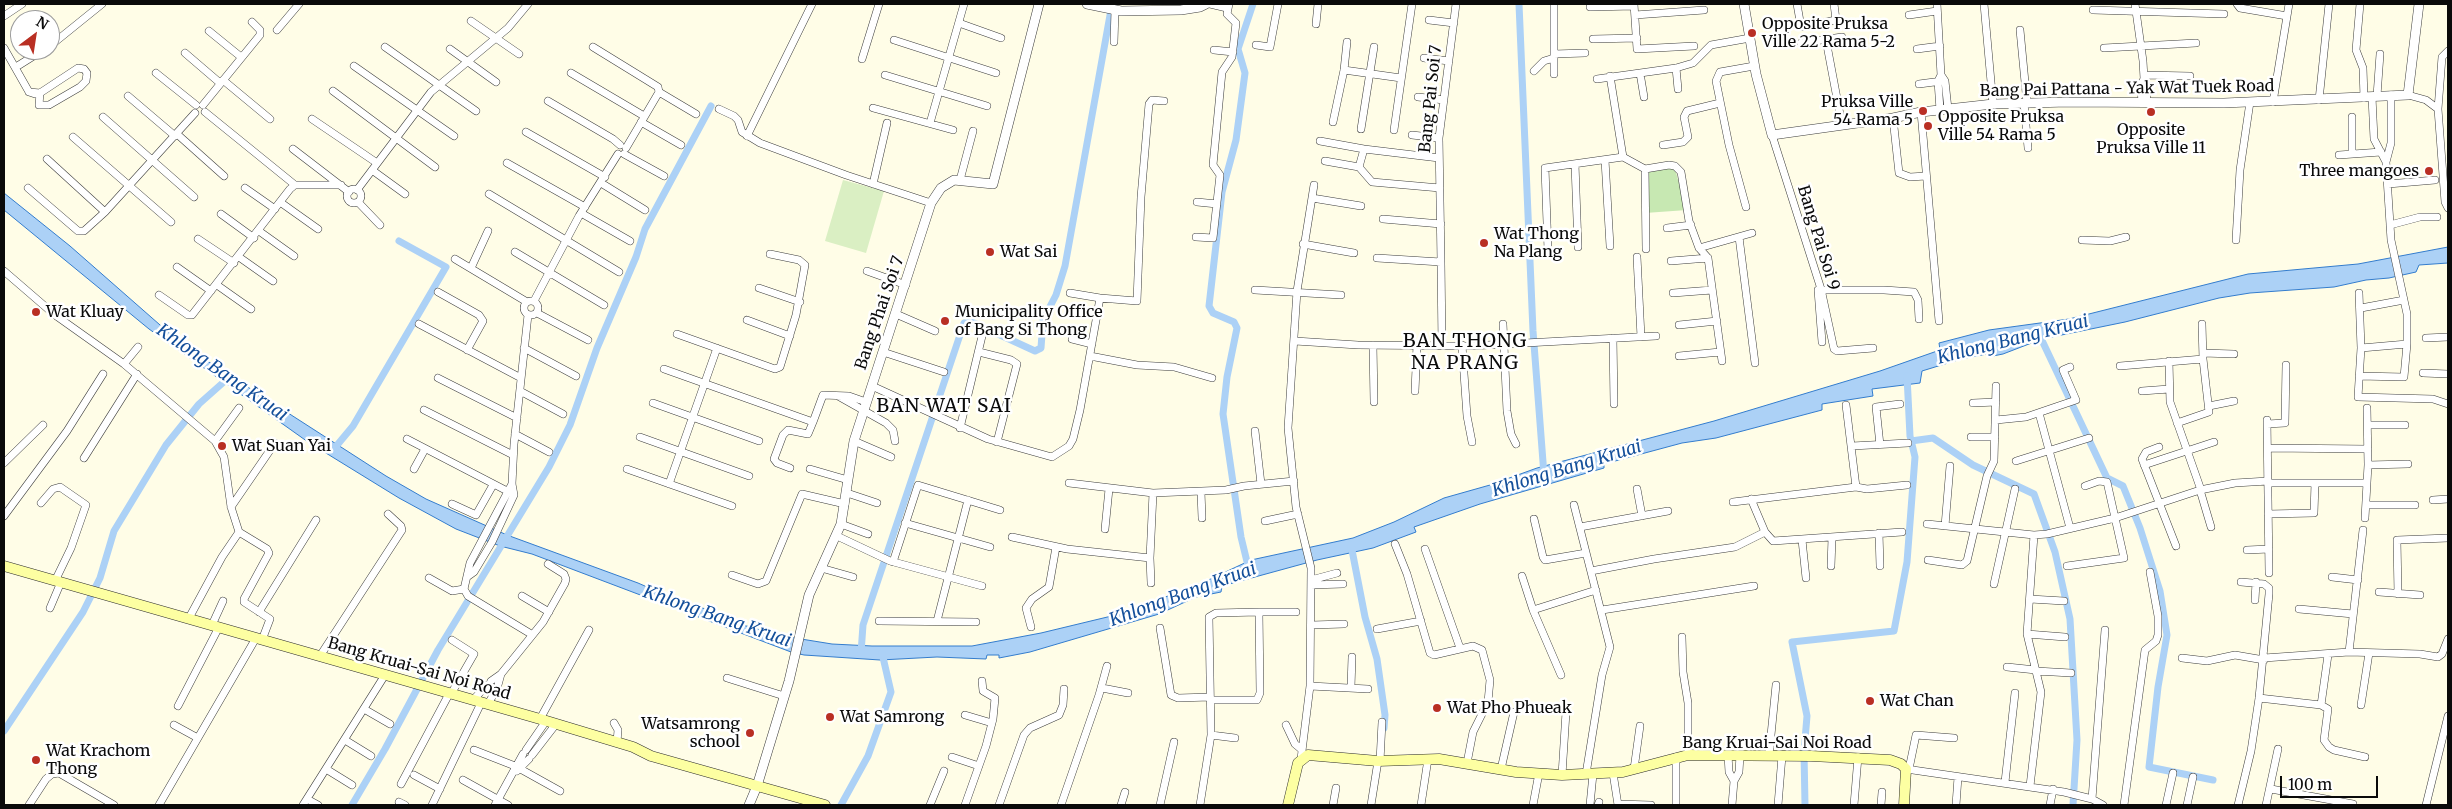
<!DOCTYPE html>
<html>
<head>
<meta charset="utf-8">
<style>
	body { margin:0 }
	#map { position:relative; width:2452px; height:809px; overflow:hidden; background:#fffde7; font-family:Merriweather,serif }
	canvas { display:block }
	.frame { position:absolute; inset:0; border:5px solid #0a0a0a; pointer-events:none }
	.north { position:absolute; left:10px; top:10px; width:50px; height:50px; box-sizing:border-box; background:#fff; border:1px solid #9d9d9d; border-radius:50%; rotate:31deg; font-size:14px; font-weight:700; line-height:20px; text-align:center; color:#0a0a0a }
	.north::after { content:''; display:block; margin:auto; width:18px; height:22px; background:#b92f23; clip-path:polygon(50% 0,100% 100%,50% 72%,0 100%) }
	.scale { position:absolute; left:2280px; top:776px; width:98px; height:22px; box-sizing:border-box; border:2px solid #0a0a0a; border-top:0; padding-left:6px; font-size:15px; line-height:18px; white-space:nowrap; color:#0a0a0a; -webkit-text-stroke:4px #fff; paint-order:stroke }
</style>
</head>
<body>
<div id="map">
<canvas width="2452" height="809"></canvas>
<div class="frame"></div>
<div class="north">N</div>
<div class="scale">100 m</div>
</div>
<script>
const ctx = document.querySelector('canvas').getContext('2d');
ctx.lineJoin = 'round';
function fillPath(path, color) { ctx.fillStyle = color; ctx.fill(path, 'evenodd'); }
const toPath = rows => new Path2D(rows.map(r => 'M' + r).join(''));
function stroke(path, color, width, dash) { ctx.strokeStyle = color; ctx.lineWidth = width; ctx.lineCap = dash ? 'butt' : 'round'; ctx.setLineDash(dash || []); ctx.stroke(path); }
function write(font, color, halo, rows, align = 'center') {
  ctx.font = font + ' Merriweather,serif'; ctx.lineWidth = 5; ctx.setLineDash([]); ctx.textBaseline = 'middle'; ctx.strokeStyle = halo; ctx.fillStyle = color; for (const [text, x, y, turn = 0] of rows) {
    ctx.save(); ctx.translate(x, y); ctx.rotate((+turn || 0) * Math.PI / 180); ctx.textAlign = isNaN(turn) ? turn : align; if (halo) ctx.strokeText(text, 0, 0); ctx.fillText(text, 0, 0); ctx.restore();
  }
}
fillPath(toPath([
	[1674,166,1687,210,1645,213,1645,169]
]), '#c7e8b2');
fillPath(toPath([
	[843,180,884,191,866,253,825,241]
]), '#daefc3');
const water = toPath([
	[4,193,70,246,184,346,386,476,426,499,507,535,638,583,686,604,693,604,746,626,755,627,764,633,832,644,872,646,972,646,1041,633,1124,613,1204,582,1251,560,1353,538,1394,522,1444,498,1490,485,1537,468,1714,421,1880,371,1940,350,1939,343,1989,330,2069,319,2248,274,2358,264,2448,247,2448,263,2419,265,2416,272,2389,278,2366,280,2334,287,2250,293,2219,298,2125,322,2042,339,2003,354,1993,356,1992,353,1961,359,1922,371,1920,383,1872,389,1873,396,1822,404,1822,410,1716,438,1682,443,1604,464,1604,468,1480,504,1414,527,1416,532,1373,548,1317,560,1222,586,1221,592,1196,597,1159,614,1030,652,999,658,999,655,987,655,986,659,937,657,880,660,804,655,791,652,532,554,500,546,456,529,399,498,308,442,149,329,4,210,4,193]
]);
fillPath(water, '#acd1f6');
stroke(water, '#337ccd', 1);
stroke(toPath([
	[1519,4,1533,331,1544,475],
	[2038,332,2107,478,2123,486,2140,528,2160,591,2167,635,2158,687,2149,767,2213,780],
	[1911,441,1933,438,1973,465,2034,494,2055,552,2070,619,2077,740,2073,805],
	[333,450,353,426,446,267,399,241],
	[1351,545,1365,617,1377,659,1385,715,1384,728],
	[1249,570,1241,537,1223,414,1227,377,1237,328,1234,322,1213,313,1209,306,1222,192,1236,140,1245,73,1238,49,1253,4],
	[861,653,863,625,964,323,972,322,1035,351,1041,348,1043,320,1056,295,1065,266,1112,4],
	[4,731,83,612,100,578,114,531,166,445,199,404,226,380],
	[352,805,385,749,438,650,549,467,570,425,597,348,636,257,645,229,711,106],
	[841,805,868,756,891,692,882,653],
	[1805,805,1804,752,1807,716,1792,642,1894,631,1907,562,1915,457,1910,436,1907,376]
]), '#acd1f6', 7);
const minor = toPath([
	[1210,4,1227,8],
	[1634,4,1637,49,1694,46],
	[1797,4,1801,27,1836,20,1834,4],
	[1937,4,1941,75,1945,81,1948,109],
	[1984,4,1993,104],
	[2135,4,2143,61,2144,79,2141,84],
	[2237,4,2240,8,2287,16],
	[2360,4,2356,50,2363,68,2364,98],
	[1590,7,1634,6],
	[2093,10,2224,14],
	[1635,15,1704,10],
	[1909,15,1937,11],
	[4,16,22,4],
	[1429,20,1454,23],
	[471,21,519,54],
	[959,23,1001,38],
	[1316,24,1318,4],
	[277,30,299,4],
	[2020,30,2027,103],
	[209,31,241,57],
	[1593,39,1637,38],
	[894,40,996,73],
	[1826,40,1842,125],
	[1114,42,1115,10],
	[1801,43,1842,37],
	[1256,45,1270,47,1278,4],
	[50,46,102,4],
	[385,47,476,111],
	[593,47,658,87,659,92,626,148],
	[4,48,29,92,40,93,39,105,49,105,80,87,86,81,87,73,84,69,78,68,40,93,35,94,29,92],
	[2104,48,2196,43],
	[450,49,496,82],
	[1917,49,1940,46],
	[1214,50,1233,52],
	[185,53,220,83],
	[1554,54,1585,53],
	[1424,58,1449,61],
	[862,59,879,4],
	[354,66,454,136],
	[16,67,43,50],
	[1676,68,1678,89],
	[1344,70,1401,78],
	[1534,71,1544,61,1554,58],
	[156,73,196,105],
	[571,73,644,116],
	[1640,73,1644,97],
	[1554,74,1554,4],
	[885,75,987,106],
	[2144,75,2190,76],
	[1610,76,1623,157,1645,169,1669,165,1675,166,1681,172,1689,221,1699,248,1708,258,1722,361],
	[1597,79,1676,68,1693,63,1711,45,1750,38],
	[223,80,270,119],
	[1919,84,1942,81],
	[2141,89,2142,102],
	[2146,89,2147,103],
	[333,91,435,167],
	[659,92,696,114],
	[2408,95,2426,100,2438,109,2445,202,2448,208],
	[128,96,175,136],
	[2377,96,2380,54],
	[1418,97,1444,100],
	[2372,97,2374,139,2386,162,2391,143,2391,95],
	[2319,100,2329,4],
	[548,101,613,139,620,145],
	[2273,102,2289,4],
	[2024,103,2028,148],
	[203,105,260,35,260,30,252,22],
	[873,108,953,130],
	[719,109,734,116,738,120,742,132,760,143,846,175,931,203],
	[2438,109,2442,57,2448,51],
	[1940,110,1938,81,1941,75],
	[205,112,295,185],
	[1921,112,1939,321],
	[103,117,194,197],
	[1893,118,1899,173,1910,177,1926,176],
	[312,119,377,163],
	[641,122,681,145],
	[1333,122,1344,70,1347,42],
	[930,123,964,4],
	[1361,129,1374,47],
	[1394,130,1412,4],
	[526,132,605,177],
	[177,134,224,176],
	[1412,135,1439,138],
	[1772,135,1821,289,1834,349,1837,351,1873,348],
	[747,136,812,4],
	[73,137,171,222],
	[2011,137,2027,137],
	[1320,141,1364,149,1439,158],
	[1663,145,1683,142,1688,137,1684,117,1687,111,1720,103],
	[293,149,349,192],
	[1364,149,1359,167,1372,182,1440,188],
	[624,154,664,176],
	[2352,154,2352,117],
	[2339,155,2381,152],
	[47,159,105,212],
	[1605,160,1610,246],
	[1325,161,1359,167],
	[507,163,585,207],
	[1575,164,1578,247],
	[1645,169,1646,249],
	[372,170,405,194],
	[960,180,973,131],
	[601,183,645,210],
	[873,184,887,123],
	[2388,184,2435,180],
	[28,188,78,231,84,231,105,212,195,113],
	[245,188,275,209],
	'347 196a7 7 0 1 1 14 0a7 7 0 1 1-14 0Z',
	[357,190,431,92,508,28,528,4],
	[489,194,619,272],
	[1312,198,1361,206],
	[280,202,318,229],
	[358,202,380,225],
	[1197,202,1217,204],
	[1746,207,1729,145,1716,81,1720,72,1754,66],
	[581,213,630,241],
	[221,214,254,238],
	[1383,219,1441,224],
	[2390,225,2420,217,2437,217],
	[1667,228,1691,225],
	[259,231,294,256],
	[1196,237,1213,238,1220,175,1213,165,1222,72,1232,57,1236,23,1227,14,1229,4],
	[1739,237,1755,363],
	[198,239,234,263],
	[2082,240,2110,241,2126,237],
	[2236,240,2240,170,2250,102],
	[1303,244,1354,253],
	[1699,248,1752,233],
	[1548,250,1545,168,1623,157],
	[515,252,604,305],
	[239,257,273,281],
	[1637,257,1641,337],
	[1377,258,1441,262,1439,138,1456,4],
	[455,259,527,302],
	[1671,261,1708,258],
	[1441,262,1442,345],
	[177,267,211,291],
	[471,268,488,231],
	[4,271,55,315,124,364,215,441,224,457,231,507,239,532,267,549,269,553,244,599,244,602,270,619,262,640],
	[867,271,906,285],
	[217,285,251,309],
	[759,288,800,302],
	[1255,290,1341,295],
	[438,292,479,315,483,321,467,350],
	[1070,293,1100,298],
	[1673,293,1712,290],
	[2359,293,2361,348,2358,397,2433,399,2448,404],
	[159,295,188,315,192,315,290,189,295,185,341,185],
	'524 308a7 7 0 1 1 14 0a7 7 0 1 1-14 0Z',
	[534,301,579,216,618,154],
	[2361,308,2404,300],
	[537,313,588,340],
	[896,314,935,331],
	[747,320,790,336],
	[419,324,521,378],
	[1503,324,1507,411,1511,434,1516,444],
	[2202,324,2203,359],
	[1679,325,1717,321],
	[677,334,775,369,780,367,796,315,805,265,799,260,770,254],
	[1613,338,1614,404],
	[2426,338,2448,337],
	[1072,339,1092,344],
	[1295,341,1358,345,1469,346,1656,336],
	[1822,342,1818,290,1884,290,1914,292,1918,300,1919,319],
	[1373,345,1374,402],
	[1462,345,1467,416,1472,442],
	[524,348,576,376],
	[2361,348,2407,344,2407,314,2391,240,2386,162],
	[883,352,944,372],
	[979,352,1011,360,1017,364,997,442],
	[2203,353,2234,354],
	[1090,356,1137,365,1174,367,1212,378],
	[1679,356,1720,352],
	[2169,361,2170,402,2201,490],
	[124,364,138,347],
	[2120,366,2203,359,2209,412,2177,423],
	[664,369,813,422,823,395,849,396,866,402],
	[2423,373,2448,374],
	[2359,376,2404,377,2407,344],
	[438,378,517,418],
	[872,386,988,439,1052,457,1069,446,1073,439,1080,410,1100,298,1137,301,1141,197,1149,104,1152,100,1164,101],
	[520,391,563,414],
	[1415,391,1417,345],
	[2142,391,2169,389],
	[838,396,886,423,893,430,895,441],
	[653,403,759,441],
	[1973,403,1996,402],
	[1846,405,1856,487],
	[2209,406,2234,401],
	[424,410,513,455],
	[2039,413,2070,528],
	[1996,420,2026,417,2076,400,2063,370,2070,367],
	[2267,420,2269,573],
	[2267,424,2285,423,2286,365],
	[2368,425,2405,425],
	[960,428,983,332],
	[1255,431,1261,484],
	[515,434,549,452],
	[640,437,749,476],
	[1971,437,1995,437],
	[407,439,511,493],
	[215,441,239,408],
	[854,441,891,457],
	[1880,445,1876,407,1900,404],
	[1852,446,1908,443],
	[2159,447,2146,452,2142,459,2176,546],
	[2268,448,2368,449],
	[84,458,137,374],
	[2016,461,2089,438],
	[4,463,43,425],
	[2144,465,2214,442],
	[2368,465,2408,464],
	[790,468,777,463,774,459,783,435,788,430,808,434,813,422],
	[414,469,425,449],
	[627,469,732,506],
	[810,469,848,480],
	[1069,483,1153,493,1226,490,1244,486,1294,481],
	[2268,483,2367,483],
	[512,484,470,563,464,589,468,596,531,634],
	[669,484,717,348],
	[1637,489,1642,516],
	[2200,490,2211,527],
	[1201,492,1202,518],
	[847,493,877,503],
	[1751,499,1765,532,1773,541,1902,532],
	[2433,500,2448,499],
	[1733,502,1856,487,1867,489,1907,485],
	[41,503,53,489,60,487,86,505,71,548,55,581],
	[452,504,476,515,493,485],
	[1574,505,1610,647,1602,675,1586,774],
	[2366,505,2415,505],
	[231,507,275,443],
	[2268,514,2314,513,2315,483],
	[4,516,67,431,103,374],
	[2365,518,2368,465,2367,408],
	[1534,519,1543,557,1545,560,1586,553],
	[1265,521,1298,514],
	[905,523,990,547],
	[841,524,868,534],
	[1927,524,2034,535,2047,534,2115,518,2200,490,2235,483,2268,481],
	[1945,526,1950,466],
	[1580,527,1668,511],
	[1105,529,1109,489],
	[1879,533,1880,566],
	[837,536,890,561,982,586],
	[1012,537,1067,549,1150,558,1153,493],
	[1802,540,1806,578],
	[1395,544,1407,574,1430,653,1434,655,1473,646,1482,650,1490,680,1488,702,1473,732,1467,763],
	[1425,549,1460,648],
	[2247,550,2269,549],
	[1150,558,1151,583],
	[1928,560,1962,565,1967,561,1987,476,1994,461,1996,386],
	[893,562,918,485,1000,510],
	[1831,566,1832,538],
	[2067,566,2124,558,2107,482,2099,481,2085,486],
	[821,568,853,577],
	[1591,571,1654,559,1735,547,1765,532],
	[732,575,758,584,766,581,802,494,845,504],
	[1522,576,1533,610,1561,675],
	[467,577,474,572,492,542,514,495,512,484,514,444,528,315],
	[2332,577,2358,580],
	[429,578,452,591,464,589],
	[1311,580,1337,573],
	[1994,584,2015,489],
	[1311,585,1343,584],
	[2379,592,2420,595],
	[2398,594,2397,540,2448,538],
	[522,596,549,612],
	[2030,599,2064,601],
	[2255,600,2256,582],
	[50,608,61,582],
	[2299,609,2353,614],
	[1533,610,1596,590],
	[1602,610,1754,586],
	[259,612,316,520],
	[189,618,222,557,239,532],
	[879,621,976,622],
	[937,621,968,500],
	[212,625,223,601],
	[1312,625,1344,624],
	[1031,627,1026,608,1032,599,1049,587,1056,547],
	[1160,628,1171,695,1178,698,1210,697],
	[1377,629,1421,621],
	[2027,634,2065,637],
	[1682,637,1683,672,1688,703,1688,755],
	[2349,652,2363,530],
	[2328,655,2321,705,2328,709,2324,740,2329,747,2334,750,2365,757],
	[320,656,402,530,401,526,388,514],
	[2182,658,2207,661,2235,655,2264,660],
	[2264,658,2349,652,2420,654,2438,657,2442,654,2448,639],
	[2007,667,2036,670],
	[2036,671,2071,673],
	[727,678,784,696],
	[491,681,501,674],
	[498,685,501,674,543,622,565,583,566,579,564,574,548,564],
	[1310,686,1368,689],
	[1351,687,1352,657],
	[1102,688,1128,693],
	[451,694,474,654,452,640],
	[2259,698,2321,705],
	[473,700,487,685],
	[1210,700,1257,700,1260,693,1259,612,1296,612],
	[488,704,496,690],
	[2361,705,2369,653],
	[178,706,219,627],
	[364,709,390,724],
	[965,715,992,723],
	[540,719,589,630],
	[614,723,618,730,617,742],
	[174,725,196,737],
	[1286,725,1295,744,1301,749],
	[1211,735,1235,738],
	[345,740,371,756],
	[474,750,515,766,560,791],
	[526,750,546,721],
	[532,755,556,724],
	[1728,755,1729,772,1734,781],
	[1769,755,1776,685],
	[952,757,979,766],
	[1301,759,1310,686,1311,568,1296,507,1288,428,1297,291,1314,185],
	[1380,761,1382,722],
	[326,769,352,785],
	[1501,769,1514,712],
	[1634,769,1640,726],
	[1906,769,2064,792,2092,799,2103,805],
	[1909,769,1916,735,1954,738],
	[517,771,529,759],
	[1613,773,1618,805],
	[414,775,440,789],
	[1562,775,1566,712],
	[463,780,508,805],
	[2005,782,2015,693],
	[401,784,449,694],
	[2030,786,2041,692,2027,634,2034,535],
	[2271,789,2353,804],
	[307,799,318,805],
	[2092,799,2105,630],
	[399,802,405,805],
	[1618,804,1651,805],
	[29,805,46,779,52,774,59,773,114,805],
	[159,805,256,638],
	[303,805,385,675],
	[432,805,481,703],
	[495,805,523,754],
	[930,805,944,771],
	[965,805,986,746,993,719,995,698,983,691,982,681],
	[999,805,1024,735,1030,728,1059,715,1063,705,1064,689],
	[1061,805,1099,695,1107,666],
	[1121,805,1125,792],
	[1160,805,1174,742],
	[1200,805,1211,735,1209,617,1216,613,1259,612],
	[1333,805,1336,788],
	[1371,805,1378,761],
	[1421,805,1428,759],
	[1533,805,1539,773],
	[1590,805,1593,774],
	[1598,805,1599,802],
	[1676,805,1676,757],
	[1732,805,1734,781,1739,772,1740,755],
	[1778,805,1782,756],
	[1854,805,1858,757],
	[1881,805,1882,792],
	[1956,805,1958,777],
	[2050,805,2053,789],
	[2124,805,2145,650,2156,641,2158,635,2158,616,2150,572],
	[2166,805,2173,773],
	[2187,805,2193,777],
	[2238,805,2251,751,2259,698,2269,594,2269,588,2264,584,2241,582],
	[2266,805,2278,749],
	[2426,805,2448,716]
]);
const tertiary = toPath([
	[1087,4,1121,11,1181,10,1200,7,1206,4],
	[1744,4,1756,74,1772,135,1893,118,1921,112,1993,104,2068,102,2224,103,2408,95,2419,4],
	[749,805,757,786,789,681,809,595,841,524,854,441,931,203,941,188,954,180,993,184,1039,4]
]);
const secondary = toPath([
	[4,566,540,719,633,747,651,756,825,805],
	[1288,805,1298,763,1308,755,1378,761,1439,759,1516,772,1562,775,1623,772,1688,755,1811,756,1890,760,1901,764,1906,769,1904,805]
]);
stroke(minor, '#3d3d3d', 8);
stroke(tertiary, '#3d3d3d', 10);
stroke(secondary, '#2c2c2c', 11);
stroke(minor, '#fff', 7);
stroke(tertiary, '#fff', 9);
stroke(secondary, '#fdffa2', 10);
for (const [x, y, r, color] of [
	[1752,33,5,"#b92f23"],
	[1923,111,5,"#b92f23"],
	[2151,112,5,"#b92f23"],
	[1928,126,5,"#b92f23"],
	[2429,171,5,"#b92f23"],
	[1484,243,5,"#b92f23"],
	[990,252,5,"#b92f23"],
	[36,312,5,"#b92f23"],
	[945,321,5,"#b92f23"],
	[222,446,5,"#b92f23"],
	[1870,701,5,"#b92f23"],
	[1437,708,5,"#b92f23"],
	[830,717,5,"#b92f23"],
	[750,733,5,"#b92f23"],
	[36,760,5,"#b92f23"]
]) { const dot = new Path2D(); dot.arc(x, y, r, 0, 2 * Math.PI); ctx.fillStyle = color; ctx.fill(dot); stroke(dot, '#fff', 2); }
write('16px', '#0a0a0a', '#fff', [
	["Opposite Pruksa",1762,24],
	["Ville 22 Rama 5-2",1762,42],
	["Pruksa Ville",1913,102,"right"],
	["54 Rama 5",1913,120,"right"],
	["Opposite Pruksa",1938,117],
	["Ville 54 Rama 5",1938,135],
	["Opposite",2151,130,"center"],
	["Pruksa Ville 11",2151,148,"center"],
	["Three mangoes",2419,171,"right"],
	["Wat Thong",1494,234],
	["Na Plang",1494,252],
	["Wat Sai",1000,252],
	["Wat Kluay",46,312],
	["Municipality Office",955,312],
	["of Bang Si Thong",955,330],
	["Wat Suan Yai",232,446],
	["Wat Chan",1880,701],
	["Wat Pho Phueak",1447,708],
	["Wat Samrong",840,717],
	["Watsamrong",740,724,"right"],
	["school",740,742,"right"],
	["Wat Krachom",46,751],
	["Thong",46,769]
], 'left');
write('16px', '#0a0a0a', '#fff', [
	["Bang Pai Pattana - Yak Wat Tuek Road",2127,89,-1],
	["Bang Pai Soi 7",1431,99,-84],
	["Bang Pai Soi 9",1818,238,73],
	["Bang Phai Soi 7",880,313,-71],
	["Bang Kruai-Sai Noi Road",419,669,16],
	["Bang Kruai-Sai Noi Road",1777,743]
]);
write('italic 18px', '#144f9a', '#fff', [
	["Khlong Bang Kruai",2013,340,-14],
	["Khlong Bang Kruai",222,373,35],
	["Khlong Bang Kruai",1567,469,-17],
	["Khlong Bang Kruai",1183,595,-20],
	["Khlong Bang Kruai",717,617,19]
]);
ctx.letterSpacing = '1px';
write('19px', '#0a0a0a', '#fff', [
	["BAN THONG",1465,342],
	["NA PRANG",1465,364],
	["BAN WAT SAI",944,407]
]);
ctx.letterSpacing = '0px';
</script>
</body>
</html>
